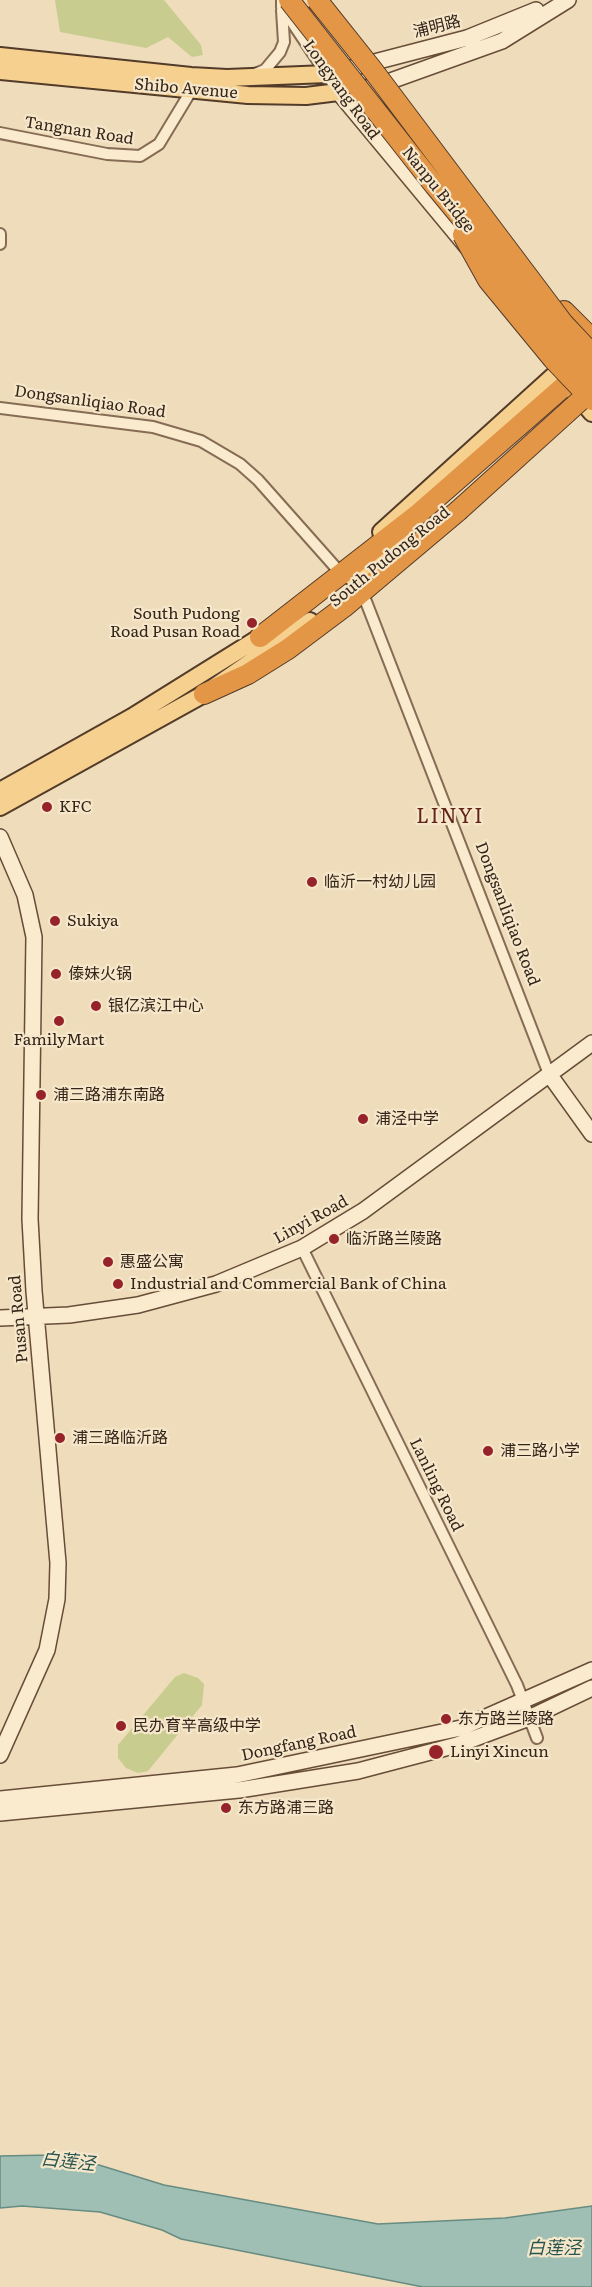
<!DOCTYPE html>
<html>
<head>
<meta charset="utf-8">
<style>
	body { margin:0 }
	canvas { display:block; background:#efdcbb }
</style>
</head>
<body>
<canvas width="592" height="2287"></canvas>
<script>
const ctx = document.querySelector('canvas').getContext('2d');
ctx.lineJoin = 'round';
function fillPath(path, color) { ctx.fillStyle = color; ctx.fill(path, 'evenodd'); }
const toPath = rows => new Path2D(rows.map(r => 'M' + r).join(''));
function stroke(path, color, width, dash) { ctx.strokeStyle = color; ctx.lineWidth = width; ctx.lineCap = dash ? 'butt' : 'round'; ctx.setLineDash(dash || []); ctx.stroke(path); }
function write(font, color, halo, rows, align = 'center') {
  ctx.font = font + ' Literata,"Noto Sans SC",serif'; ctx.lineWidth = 4.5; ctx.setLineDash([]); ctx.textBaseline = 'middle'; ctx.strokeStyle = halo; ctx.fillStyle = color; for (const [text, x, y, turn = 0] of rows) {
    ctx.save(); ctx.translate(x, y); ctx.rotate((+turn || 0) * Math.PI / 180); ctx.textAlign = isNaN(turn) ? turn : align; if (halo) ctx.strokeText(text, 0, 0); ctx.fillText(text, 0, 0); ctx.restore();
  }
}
fillPath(toPath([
	[55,0,164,0,201,45,203,55,192,57,168,37,146,48,60,32],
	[184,1673,198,1678,204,1684,202,1705,148,1771,138,1773,126,1768,118,1758,118,1745,175,1677]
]), '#c8cc8f');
const water = toPath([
	[50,2155,86,2161,164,2185,378,2224,505,2218,592,2206,592,2287,423,2287,181,2239,162,2230,100,2212,22,2206,0,2208,0,2156,50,2155]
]);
fillPath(water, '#9fbfb4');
stroke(water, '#678c81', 1.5);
const street = toPath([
	[282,0,282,7,340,94],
	[255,74,265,70,280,52,284,42,282,10],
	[0,133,107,154,140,156,159,144,191,91],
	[0,234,0,244],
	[0,408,153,427,201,441,240,464,258,480,337,569],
	[365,599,549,1074],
	[302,1248,517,1685,537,1738]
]);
const secondary = toPath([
	[336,72,467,38,536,10],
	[340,94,467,247],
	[423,152,371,88,502,41,568,0],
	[0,837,25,895,34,937,30,1219,34,1291,58,1563,57,1599,47,1650,0,1755],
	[549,1074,592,1134],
	[0,1318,69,1315,138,1305,216,1284,302,1248,363,1211,592,1043],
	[0,1799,237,1775,461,1728,592,1670],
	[0,1813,239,1790,358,1771,457,1745,529,1718,592,1688]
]);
const primary = toPath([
	[0,56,191,76,227,78,327,74],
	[0,71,248,95,306,96,371,88],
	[573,391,592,413],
	[381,532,571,360],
	[352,577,405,536],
	[0,791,132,717,270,631],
	[0,807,204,694,310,621]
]);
const highway = toPath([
	[564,311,592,339],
	[260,637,417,515,585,368],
	[204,694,248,674,288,649,344,607,458,511]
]);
stroke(street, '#866c55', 14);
stroke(secondary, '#674d38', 18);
stroke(primary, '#533b2a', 20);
stroke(highway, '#533b2a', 22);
stroke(street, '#faeace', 10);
stroke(secondary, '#faeace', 15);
stroke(primary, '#f5d08f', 16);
stroke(highway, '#e39646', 20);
const highwayBridge = toPath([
	[289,0,435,186,592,376],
	[317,0,372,69,563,323,592,354],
	[463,235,488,280,553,359,592,400],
	[458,511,592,390]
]);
stroke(highwayBridge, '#533b2a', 22, []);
stroke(highwayBridge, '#e39646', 20);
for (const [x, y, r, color] of [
	[252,623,6,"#96232a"],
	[47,807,6,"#96232a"],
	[312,882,6,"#96232a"],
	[55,921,6,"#96232a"],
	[56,974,6,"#96232a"],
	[96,1006,6,"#96232a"],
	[59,1021,6,"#96232a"],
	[41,1095,6,"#96232a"],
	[363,1119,6,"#96232a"],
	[334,1239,6,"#96232a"],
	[108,1262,6,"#96232a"],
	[118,1284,6,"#96232a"],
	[60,1438,6,"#96232a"],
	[488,1451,6,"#96232a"],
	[446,1719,6,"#96232a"],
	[121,1726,6,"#96232a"],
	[436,1752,8,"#96232a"],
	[226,1808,6,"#96232a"]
]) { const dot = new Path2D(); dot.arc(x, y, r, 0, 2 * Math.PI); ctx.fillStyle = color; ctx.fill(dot); stroke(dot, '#f6e7ca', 2); }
write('16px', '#34251a', '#f6e7ca', [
	["浦明路",437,27,-14],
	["Shibo Avenue",186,89,5],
	["Longyang Road",341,90,54],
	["Tangnan Road",79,131,9],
	["Nanpu Bridge",438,190,51],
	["Dongsanliqiao Road",90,402,8],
	["South Pudong Road",390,557,-39],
	["Dongsanliqiao Road",507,914,69],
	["Linyi Road",311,1220,-29],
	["Pusan Road",19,1319,-95],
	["Lanling Road",436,1485,64],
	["Dongfang Road",299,1744,-12]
]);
write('16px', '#34251a', '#f6e7ca', [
	["South Pudong",240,614,"right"],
	["Road Pusan Road",240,632,"right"],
	["KFC",59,807],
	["临沂一村幼儿园",324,882],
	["Sukiya",67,921],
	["傣妹火锅",68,974],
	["银亿滨江中心",108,1006],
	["FamilyMart",59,1040,"center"],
	["浦三路浦东南路",53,1095],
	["浦泾中学",375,1119],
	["临沂路兰陵路",346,1239],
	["惠盛公寓",120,1262],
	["Industrial and Commercial Bank of China",130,1284],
	["浦三路临沂路",72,1438],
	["浦三路小学",500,1451],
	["东方路兰陵路",458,1719],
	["民办育辛高级中学",133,1726],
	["Linyi Xincun",450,1752],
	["东方路浦三路",238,1808]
], 'left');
write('italic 18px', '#295550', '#f6e7ca', [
	["白莲泾",68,2162,6],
	["白莲泾",554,2249]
]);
ctx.letterSpacing = '1.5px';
write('20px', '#622418', '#f6e7ca', [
	["LINYI",450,817]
]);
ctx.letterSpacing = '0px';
</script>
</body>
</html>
